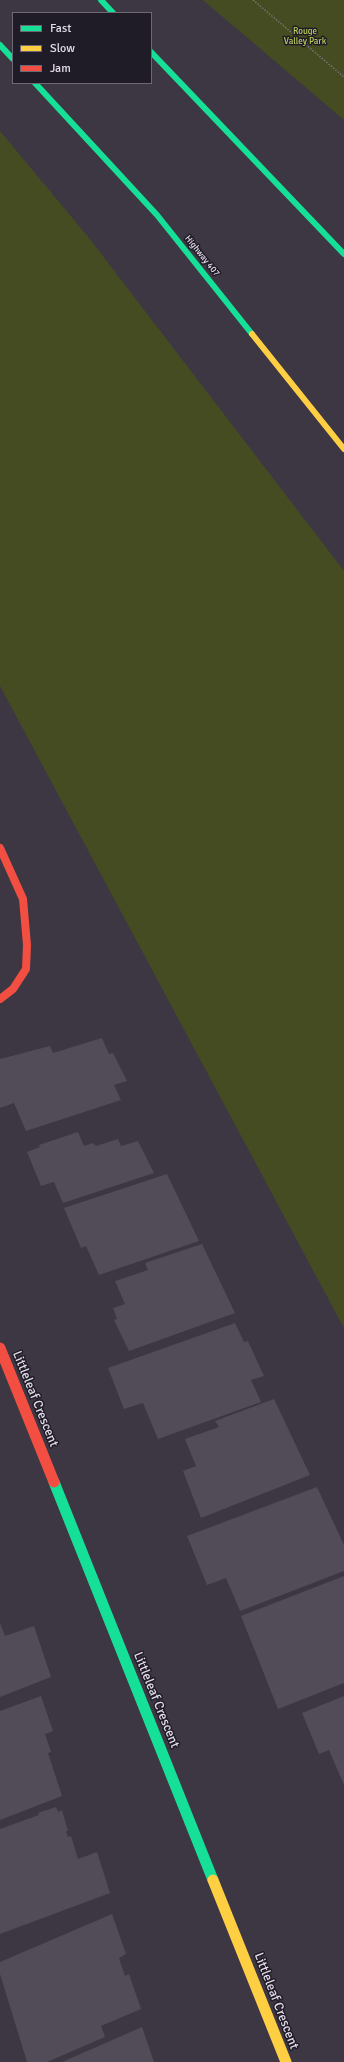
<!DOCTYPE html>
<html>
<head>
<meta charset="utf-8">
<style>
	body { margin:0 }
	#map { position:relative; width:344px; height:2062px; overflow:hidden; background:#3d3743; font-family:Signika,sans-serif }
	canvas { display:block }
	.legend { position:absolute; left:12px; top:12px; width:140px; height:72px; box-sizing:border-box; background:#201c27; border:1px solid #6e6875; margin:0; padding:5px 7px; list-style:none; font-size:12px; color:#e2dbea }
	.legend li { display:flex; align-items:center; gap:8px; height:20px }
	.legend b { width:20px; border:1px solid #6e6875 }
</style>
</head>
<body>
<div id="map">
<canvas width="344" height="2062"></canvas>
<ul class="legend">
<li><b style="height:5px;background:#16e098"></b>Fast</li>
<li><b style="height:5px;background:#ffcf43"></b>Slow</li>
<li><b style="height:5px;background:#f24e42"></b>Jam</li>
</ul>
</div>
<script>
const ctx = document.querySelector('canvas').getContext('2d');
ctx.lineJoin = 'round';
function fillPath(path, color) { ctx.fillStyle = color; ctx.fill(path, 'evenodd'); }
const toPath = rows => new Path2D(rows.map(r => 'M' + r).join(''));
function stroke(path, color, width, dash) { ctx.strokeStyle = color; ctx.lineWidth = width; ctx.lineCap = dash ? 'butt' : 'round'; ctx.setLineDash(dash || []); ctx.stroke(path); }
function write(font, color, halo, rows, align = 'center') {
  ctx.font = font + ' Signika,sans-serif'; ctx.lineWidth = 3; ctx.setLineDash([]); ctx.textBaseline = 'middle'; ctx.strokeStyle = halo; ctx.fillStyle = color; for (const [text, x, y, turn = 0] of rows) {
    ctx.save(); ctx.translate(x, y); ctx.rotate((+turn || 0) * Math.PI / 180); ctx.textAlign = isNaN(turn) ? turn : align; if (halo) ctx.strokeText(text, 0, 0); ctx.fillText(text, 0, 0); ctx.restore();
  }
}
fillPath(toPath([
	[203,0,344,0,344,120],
	[0,131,89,238,344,571,344,1328,0,686]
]), '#464c22');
fillPath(toPath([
	[102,1038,109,1054,113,1053,127,1081,114,1085,121,1100,26,1131,14,1103,0,1108,0,1059,50,1046,53,1053],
	[78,1132,84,1146,93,1143,96,1146,118,1139,121,1146,138,1141,154,1173,63,1203,54,1182,41,1186,27,1152,40,1147,39,1145],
	[167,1174,199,1241,99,1275,86,1246,81,1248,64,1208],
	[202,1244,235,1313,129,1351,114,1320,117,1319,113,1308,125,1304,115,1281,148,1270,145,1263],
	[235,1323,244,1342,248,1341,264,1376,251,1380,261,1402,158,1439,143,1403,124,1409,108,1368],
	[274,1399,310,1475,201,1518,183,1471,196,1466,185,1439,219,1427,215,1421],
	[317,1487,344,1545,344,1571,240,1611,226,1578,207,1585,187,1536],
	[344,1576,344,1683,278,1709,241,1616],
	[0,1623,5,1636,34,1626,51,1677,0,1697],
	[41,1696,53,1731,45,1734,51,1752,48,1753,62,1796,0,1820,0,1711],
	[344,1696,344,1785,329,1750,319,1754,302,1713],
	[56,1807,58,1812,62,1810,68,1831,66,1831,68,1837,71,1836,78,1859,97,1852,110,1893,0,1934,0,1829,39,1815,38,1813],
	[112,1914,126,1954,119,1958,125,1976,129,1974,141,2009,101,2026,105,2037,47,2062,27,2062,0,1974,0,1962],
	[142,2027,154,2062,62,2062]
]), '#514c57');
stroke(toPath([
	[253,0,344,77]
]), '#747375', 1.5, [1.5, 1.5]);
stroke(toPath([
	[101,0,113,13],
	[0,45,13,59],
	[151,52,344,254],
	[35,83,157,215,252,334]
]), '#16e098', 6);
stroke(toPath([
	[54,1482,213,1880]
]), '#16e098', 11);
stroke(toPath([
	[252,334,344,449]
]), '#ffcf43', 6);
stroke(toPath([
	[213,1880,286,2062]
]), '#ffcf43', 11);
stroke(toPath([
	[0,848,23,899,27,945,26,969,13,989,0,999]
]), '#f24e42', 8);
stroke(toPath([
	[0,1348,54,1482]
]), '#f24e42', 11);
write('9px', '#bdcf5c', '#201c27', [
	["Rouge",305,32],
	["Valley Park",305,42]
]);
write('9px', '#e2dbea', '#201c27', [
	["Highway 407",202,256,51]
]);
write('13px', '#e2dbea', '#201c27', [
	["Littleleaf Crescent",35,1399,68],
	["Littleleaf Crescent",156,1700,68],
	["Littleleaf Crescent",276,2001,69]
]);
</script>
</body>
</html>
